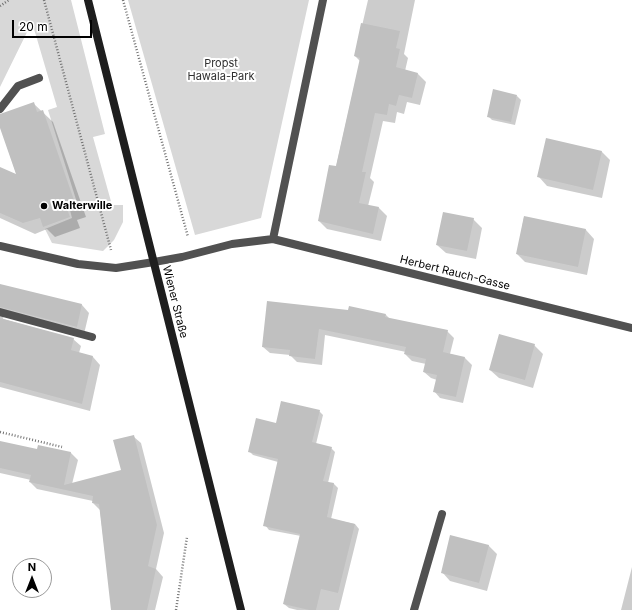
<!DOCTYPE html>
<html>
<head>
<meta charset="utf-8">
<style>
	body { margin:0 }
	#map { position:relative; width:632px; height:610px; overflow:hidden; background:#fff; font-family:Inter,sans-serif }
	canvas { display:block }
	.north { position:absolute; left:12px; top:558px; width:40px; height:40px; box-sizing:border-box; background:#fff; border:1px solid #999; border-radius:50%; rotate:0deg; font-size:11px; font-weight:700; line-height:16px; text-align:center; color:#000 }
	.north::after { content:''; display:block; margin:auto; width:14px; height:18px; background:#000; clip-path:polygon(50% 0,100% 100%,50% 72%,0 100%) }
	.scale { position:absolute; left:12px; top:20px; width:80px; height:18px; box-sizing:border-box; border:2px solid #000; border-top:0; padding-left:5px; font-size:12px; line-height:14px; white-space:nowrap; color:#000; -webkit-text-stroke:3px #fff; paint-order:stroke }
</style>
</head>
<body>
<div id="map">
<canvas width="632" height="610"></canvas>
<div class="north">N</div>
<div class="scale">20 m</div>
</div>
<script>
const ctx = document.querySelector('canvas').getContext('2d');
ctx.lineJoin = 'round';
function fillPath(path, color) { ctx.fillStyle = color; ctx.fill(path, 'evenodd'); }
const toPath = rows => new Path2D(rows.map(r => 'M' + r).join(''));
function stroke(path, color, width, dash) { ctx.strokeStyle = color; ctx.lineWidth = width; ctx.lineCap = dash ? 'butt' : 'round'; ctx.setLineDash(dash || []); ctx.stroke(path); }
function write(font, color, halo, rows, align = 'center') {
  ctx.font = font + ' Inter,sans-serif'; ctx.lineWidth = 4; ctx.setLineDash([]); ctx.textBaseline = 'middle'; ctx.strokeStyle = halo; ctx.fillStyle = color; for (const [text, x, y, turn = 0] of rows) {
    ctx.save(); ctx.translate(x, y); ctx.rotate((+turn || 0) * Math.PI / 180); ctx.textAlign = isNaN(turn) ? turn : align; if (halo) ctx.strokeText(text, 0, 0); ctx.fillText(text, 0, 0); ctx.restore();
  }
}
fillPath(toPath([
	[0,0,71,0,105,134,93,137,112,205,123,205,123,222,114,240,103,251,52,243,45,229,72,218,70,210,78,206,48,110,57,107,32,22,0,87],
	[128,0,309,0,261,218,195,235]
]), '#d8d8d8');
fillPath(toPath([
	[368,0,415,0,404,54,408,58,405,71,418,74,426,82,420,105,407,102,404,114,397,112,395,123,383,121,370,178,374,182,368,206,379,208,387,216,381,241,327,229,319,221,336,167,360,61,355,56],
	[517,96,521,100,515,125,492,120,488,116],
	[33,103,53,122,86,217,77,220,80,228,55,237,47,229,35,234,0,218,0,168,17,176,0,125,0,115],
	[547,139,602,152,610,160,602,198,547,186,539,177],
	[524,217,586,230,594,239,587,275,525,262,517,254],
	[473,219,482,228,476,259,446,253,437,245],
	[0,285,82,305,89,313,84,334,4,315,3,319,73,339,81,346,79,353,93,357,100,365,90,411,0,387],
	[268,302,386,315,390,319,447,331,454,338,450,354,465,358,472,365,463,403,440,398,434,391,437,380,431,378,424,372,426,364,412,361,405,354,406,352,325,335,322,365,297,362,290,355,270,353,263,347],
	[534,345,543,354,533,388,499,378,490,370],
	[319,411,323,415,316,444,331,448,335,452,328,483,334,484,338,488,331,519,355,524,359,529,339,610,297,610,289,608,284,604,301,536,269,530,265,525,278,462,253,455,249,451,277,424],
	[134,437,141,443,164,533,156,569,163,577,155,610,112,610,100,510,93,503,93,501,37,489,30,482,31,480,0,473,0,442,38,450,39,446,71,453,78,460,72,484,122,471],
	[488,545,497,554,487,591,450,581,442,572],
	[632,567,632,610,621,610]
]), '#0003');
fillPath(toPath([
	[361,23,400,31,396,48,400,49,396,67,418,73,412,98,399,95,396,106,389,104,387,115,375,113,362,172,366,172,359,203,379,207,373,234,318,221,329,165,336,166,360,58,354,56],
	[493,89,517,95,511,122,487,117],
	[34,102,37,112,43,110,76,206,67,209,70,217,43,227,40,218,23,223,0,213,0,167,16,174,0,128,0,114],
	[546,138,602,151,593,190,537,177],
	[443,212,474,218,467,251,436,245],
	[524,216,586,229,578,267,516,254],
	[0,284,82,304,77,327,0,307],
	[267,301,348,310,349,306,386,314,385,317,448,330,443,352,465,357,456,397,433,392,437,375,423,372,426,359,404,354,406,347,319,329,315,359,289,356,290,350,262,347],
	[0,318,74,338,71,350,93,356,82,404,0,382],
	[499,334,535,344,525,380,489,370],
	[281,401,320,410,312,442,332,447,323,481,334,483,327,517,355,524,338,593,321,589,316,610,309,610,283,604,300,534,263,526,278,459,248,452,256,418,276,423],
	[134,435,157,525,148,566,156,569,147,610,111,610,99,504,92,503,93,496,29,482,31,475,0,468,0,441,37,449,38,445,71,452,64,485,121,470,113,440],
	[450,535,489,545,479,583,441,573]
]), '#c0c0c0');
stroke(toPath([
	[44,0,111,250],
	[123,0,188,237],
	[0,6,9,0],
	[0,432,62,447],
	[176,610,187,537]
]), '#737373', 2.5, [1, 2]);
stroke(toPath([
	[0,109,18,86,39,78],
	[0,312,92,337],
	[414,610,442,514]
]), '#515151', 8);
stroke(toPath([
	[273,239,323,0],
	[0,246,78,264,116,268,154,262,182,257,232,244,273,239,632,328]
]), '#515151', 8);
stroke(toPath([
	[88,0,241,610]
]), '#1e1e1e', 8);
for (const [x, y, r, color] of [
	[44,206,4,"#000"]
]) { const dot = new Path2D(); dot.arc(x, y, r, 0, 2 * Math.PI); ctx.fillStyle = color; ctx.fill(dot); stroke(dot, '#fff', 1.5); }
write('11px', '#2f2f2f', '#fff', [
	["Propst",221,64],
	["Hawala-Park",221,77]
]);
write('bold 11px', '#000', '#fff', [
	["Walterwille",52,206]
], 'left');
write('11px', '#000', '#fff', [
	["Herbert Rauch-Gasse",455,273,14],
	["Wiener Straße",175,302,76]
]);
</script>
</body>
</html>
